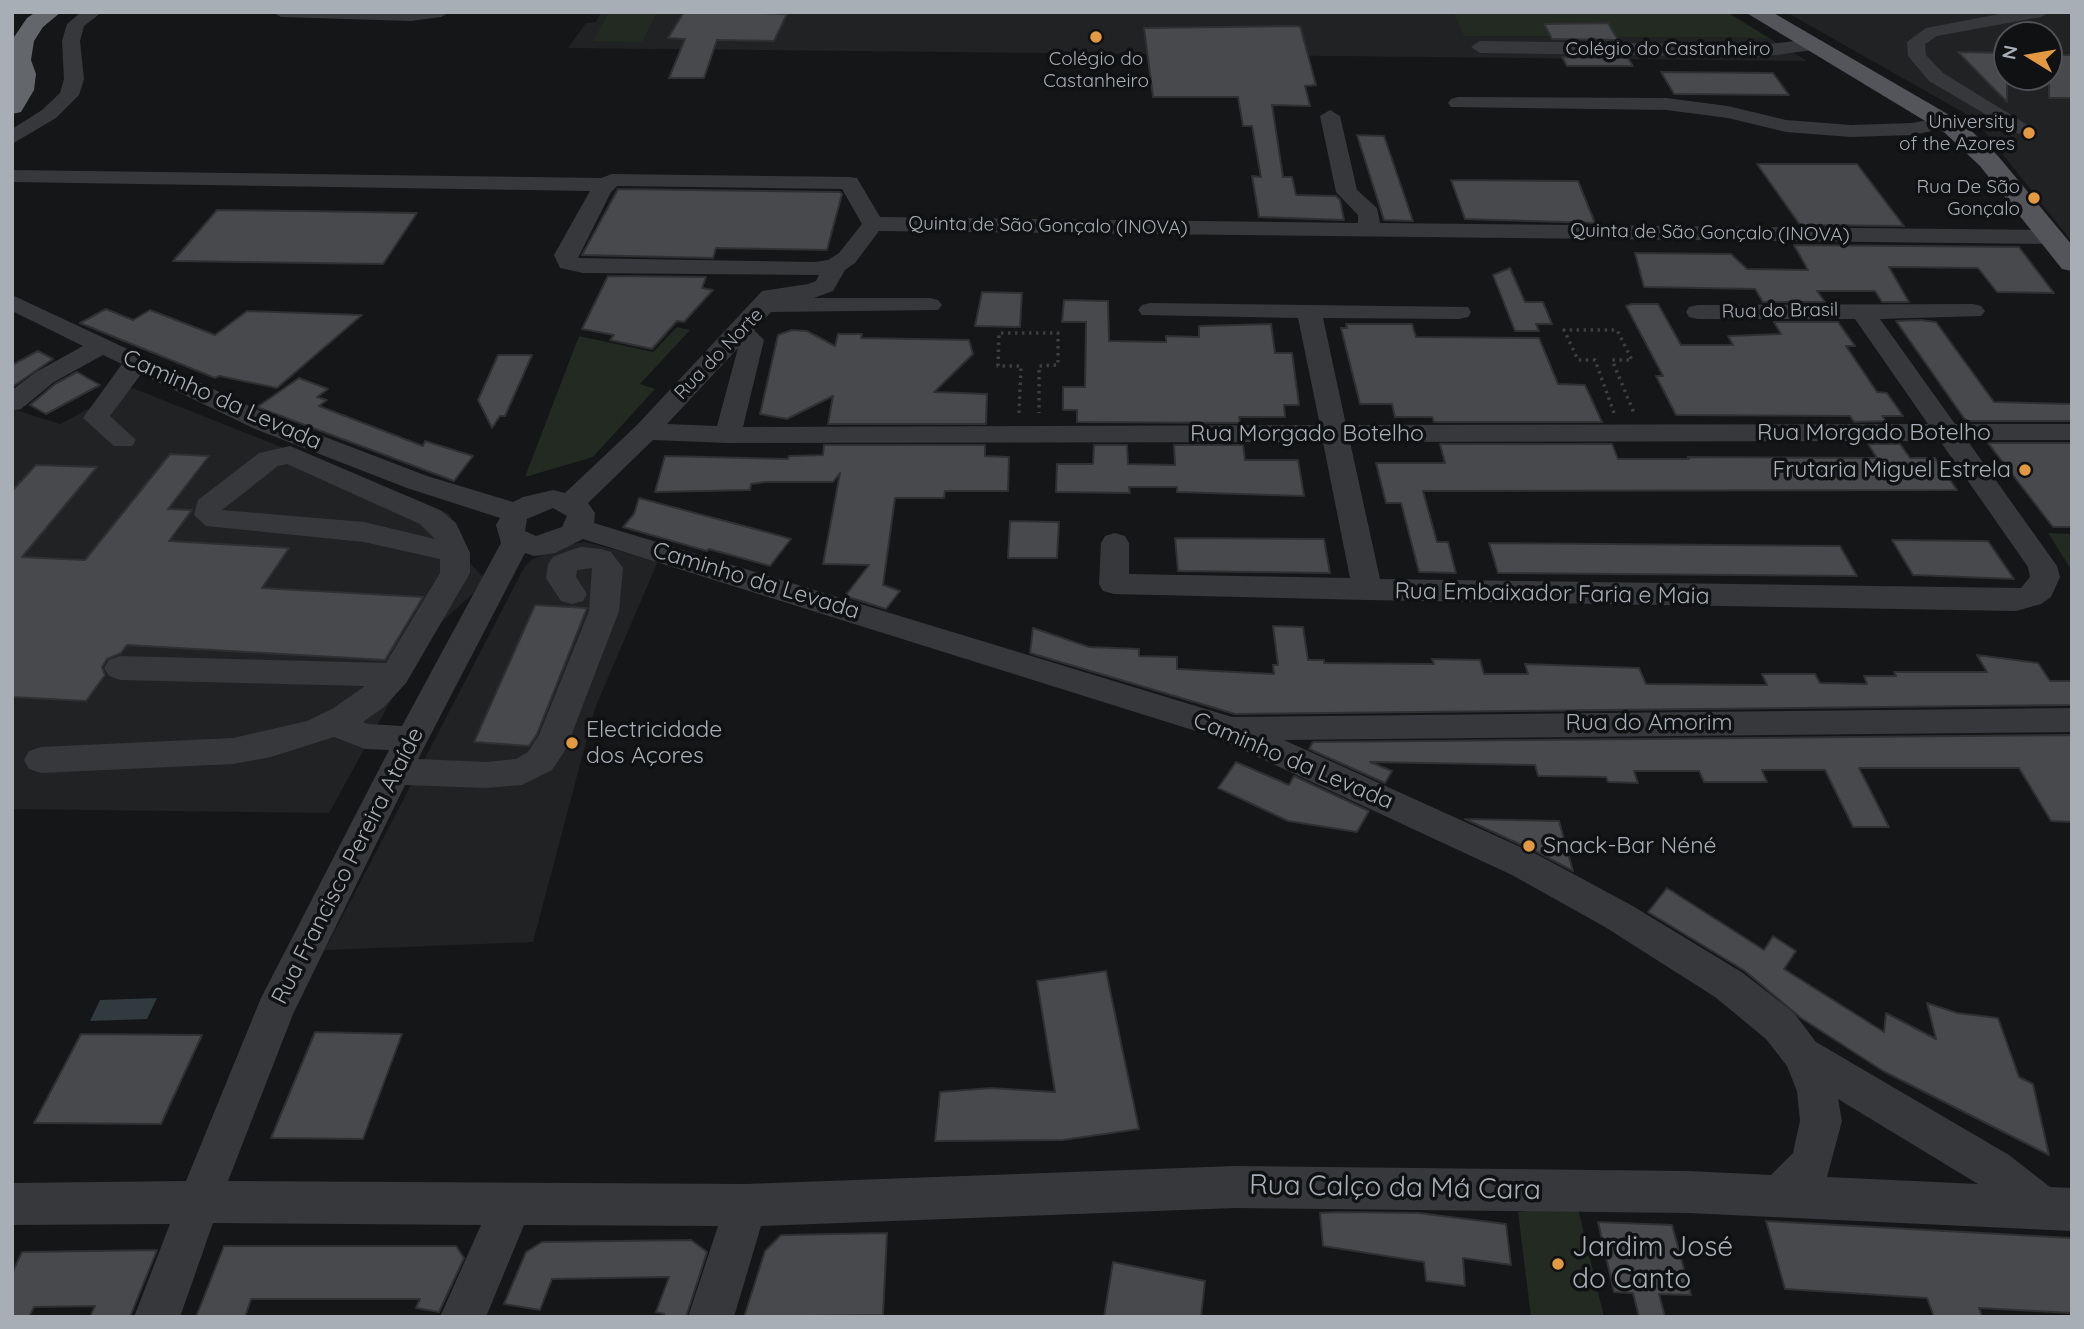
<!DOCTYPE html>
<html>
<head>
<meta charset="utf-8">
<style>
	body { margin:0 }
	#map { position:relative; width:2084px; height:1329px; overflow:hidden; background:#151617; font-family:Quicksand,sans-serif }
	canvas { display:block }
	.frame { position:absolute; inset:0; border:14px solid #a8aeb6; pointer-events:none }
	.north { position:absolute; left:1993px; top:21px; width:70px; height:70px; box-sizing:border-box; background:#101112; border:2px solid #4d5054; border-radius:50%; rotate:281deg; font-size:19px; font-weight:700; line-height:28px; text-align:center; color:#a8aeb6 }
	.north::after { content:''; display:block; margin:auto; width:24px; height:32px; background:#e39941; clip-path:polygon(50% 0,100% 100%,50% 72%,0 100%) }
</style>
</head>
<body>
<div id="map">
<canvas width="2084" height="1329"></canvas>
<div class="frame"></div>
<div class="north">N</div>
</div>
<script>
const ctx = document.querySelector('canvas').getContext('2d');
ctx.lineJoin = 'round';
function fillPath(path, color) { ctx.fillStyle = color; ctx.fill(path, 'evenodd'); }
const toPath = rows => new Path2D(rows.map(r => 'M' + r).join(''));
function stroke(path, color, width, dash) { ctx.strokeStyle = color; ctx.lineWidth = width; ctx.lineCap = dash ? 'butt' : 'round'; ctx.setLineDash(dash || []); ctx.stroke(path); }
function write(font, color, halo, rows, align = 'center') {
  ctx.font = font + ' Quicksand,sans-serif'; ctx.lineWidth = 7; ctx.setLineDash([]); ctx.textBaseline = 'middle'; ctx.strokeStyle = halo; ctx.fillStyle = color; for (const [text, x, y, turn = 0] of rows) {
    ctx.save(); ctx.translate(x, y); ctx.rotate((+turn || 0) * Math.PI / 180); ctx.textAlign = isNaN(turn) ? turn : align; if (halo) ctx.strokeText(text, 0, 0); ctx.fillText(text, 0, 0); ctx.restore();
  }
}
fillPath(toPath([
	[601,12,1453,12,1465,36,1769,38,1807,61,568,48,586,23,596,22],
	[1786,12,2072,12,2072,242,1975,119],
	[2007,35,2049,35,2049,77,2007,77],
	[130,387,450,514,462,555,487,581,427,635,329,813,12,809,12,409,60,424],
	[585,542,658,561,595,708,533,942,325,950,524,568,531,560,563,545]
]), '#212224');
fillPath(toPath([
	[609,12,657,12,642,42,593,41],
	[1453,12,1727,12,1769,38,1464,36],
	[677,327,690,330,640,384,655,389,593,457,525,477,579,336,653,352],
	[2048,533,2072,534,2072,571],
	[1577,1204,1604,1317,1531,1317,1518,1212]
]), '#222a22');
fillPath(toPath([
	[157,998,147,1019,90,1021,100,1000]
]), '#303a3f');
const building = toPath([
	[684,12,737,12,787,14,774,41,717,40,704,78,669,78,685,39,668,38,684,12],
	[1608,23,1618,40,1552,39,1544,24,1608,23],
	[1300,26,1316,85,1305,86,1310,106,1272,105,1283,177,1292,177,1296,195,1336,196,1340,200,1344,220,1259,217,1252,176,1261,177,1252,126,1243,126,1238,97,1153,97,1144,28,1300,26],
	[1958,52,2007,53,2007,102,1958,52],
	[2049,55,2072,55,2072,98,2049,98,2049,55],
	[1562,57,1628,58,1633,66,1567,66,1562,57],
	[1661,72,1773,73,1789,95,1674,94,1661,72],
	[1357,135,1384,136,1413,221,1384,220,1357,135],
	[1757,164,1857,164,1904,226,1800,225,1757,164],
	[1451,180,1578,181,1595,223,1465,219,1451,180],
	[618,189,840,192,842,194,827,250,716,248,713,258,582,255,618,189],
	[217,210,303,211,417,213,383,264,173,261,217,210],
	[1794,245,2019,247,2054,293,1997,292,1978,268,1889,267,1909,302,1882,302,1875,291,1817,291,1825,302,1763,302,1755,289,1644,287,1635,253,1731,254,1747,269,1808,270,1794,245],
	[1510,268,1525,302,1543,302,1552,324,1536,324,1539,331,1515,331,1493,275,1510,268],
	[608,276,706,277,702,288,713,290,684,322,677,321,652,349,610,340,614,335,582,329,608,276],
	[982,292,1022,293,1020,327,975,326,982,292],
	[1064,300,1108,301,1109,341,1166,342,1166,336,1199,337,1199,326,1271,324,1275,353,1292,353,1299,405,1284,405,1285,417,1239,417,1240,423,1077,422,1077,410,1063,410,1063,387,1085,387,1086,322,1062,322,1064,300],
	[1632,304,1658,304,1681,345,1733,345,1728,336,1781,334,1774,322,1838,322,1855,346,1846,346,1877,392,1887,393,1903,416,1882,416,1886,421,1854,422,1850,416,1676,415,1656,376,1663,376,1626,306,1632,304],
	[106,309,133,320,150,310,215,335,247,311,362,315,277,388,219,376,215,378,80,323,106,309],
	[1920,320,1936,322,1994,402,2072,404,2072,421,1966,421,1896,321,1920,320],
	[1346,324,1412,324,1416,337,1539,338,1558,384,1585,385,1602,422,1434,422,1432,417,1395,417,1392,404,1360,404,1341,328,1347,328,1346,324],
	[792,330,807,331,835,346,838,334,862,334,861,338,969,340,973,354,934,392,987,394,986,424,828,424,833,396,787,419,760,414,778,335,792,330],
	[38,351,53,359,12,387,12,365,38,351],
	[498,355,532,355,505,416,500,416,492,428,478,400,498,355],
	[77,372,100,385,46,414,30,405,55,384,77,372],
	[299,378,328,389,317,397,327,400,319,406,423,446,425,441,473,456,454,481,257,407,299,378],
	[1988,443,2072,443,2072,527,2053,527,1988,443],
	[1440,444,1612,444,1618,459,1689,459,1688,457,1877,458,1868,444,1900,444,1910,458,1935,458,1957,490,1423,491,1437,542,1448,542,1456,573,1419,572,1401,503,1386,503,1376,463,1445,463,1440,444],
	[824,445,985,445,985,456,1009,457,1008,491,945,491,944,498,895,498,883,585,900,591,886,609,845,596,869,565,823,564,840,473,833,482,765,482,751,484,750,490,655,492,665,456,788,459,789,456,823,455,824,445],
	[1094,445,1127,445,1128,464,1175,465,1174,445,1243,445,1245,460,1298,460,1304,496,1177,492,1177,487,1129,487,1130,493,1056,492,1057,464,1093,464,1094,445],
	[170,454,209,456,168,509,192,510,169,541,289,548,262,588,423,597,385,660,127,645,121,653,107,659,102,667,105,675,86,701,12,697,12,491,36,465,97,467,22,557,85,560,170,454],
	[639,498,770,533,791,539,770,566,709,549,707,551,623,527,634,514,639,498],
	[1010,521,1059,522,1057,558,1008,558,1010,521],
	[1175,538,1324,539,1330,573,1178,571,1175,538],
	[1892,540,1988,541,2014,579,1913,575,1892,540],
	[1489,543,1840,546,1857,576,1498,573,1489,543],
	[535,605,587,608,537,734,529,746,474,742,535,605],
	[1273,626,1303,627,1308,660,1324,660,1324,663,1434,664,1432,659,1480,660,1484,674,1528,674,1525,664,1639,668,1646,684,1767,685,1762,674,1815,674,1820,683,1867,684,1864,676,1896,676,1894,672,1987,672,1977,655,2038,663,2050,681,2072,681,2072,705,1235,714,1030,653,1033,628,1089,647,1139,649,1139,656,1177,657,1177,669,1274,674,1273,665,1278,665,1273,626],
	[2072,735,2072,822,2051,821,2019,768,1859,768,1889,827,1853,827,1825,770,1762,770,1767,782,1704,782,1699,771,1634,771,1638,783,1608,782,1606,777,1538,776,1535,765,1370,762,1392,771,1385,783,1309,749,1313,742,2072,735],
	[1236,762,1289,785,1294,776,1369,811,1357,832,1288,821,1218,788,1236,762],
	[1465,819,1559,821,1573,871,1539,853,1465,819],
	[1667,888,1764,950,1773,936,1796,951,1784,969,1884,1032,1886,1013,1936,1039,1927,1003,1957,1013,1998,1018,2019,1077,2033,1084,2049,1155,1883,1071,1801,1018,1745,971,1648,912,1667,888],
	[1106,971,1139,1129,1063,1140,935,1141,940,1092,991,1088,1055,1092,1037,981,1106,971],
	[315,1032,402,1034,363,1139,271,1138,315,1032],
	[81,1034,202,1035,161,1124,34,1123,81,1034],
	[1340,1212,1419,1213,1506,1224,1511,1265,1463,1258,1465,1286,1426,1281,1424,1262,1323,1246,1320,1213,1340,1212],
	[1766,1221,2072,1238,2072,1313,1979,1308,1982,1317,1934,1317,1927,1298,1785,1289,1766,1221],
	[1598,1222,1672,1225,1691,1295,1659,1294,1665,1317,1639,1317,1633,1293,1614,1292,1598,1222],
	[887,1233,883,1315,744,1317,765,1251,781,1235,887,1233],
	[691,1240,707,1252,686,1317,663,1317,664,1314,656,1312,669,1277,552,1279,540,1310,504,1304,526,1252,542,1242,691,1240],
	[224,1246,456,1246,464,1258,439,1312,416,1308,420,1299,251,1299,245,1317,196,1317,224,1246],
	[157,1250,130,1317,90,1317,95,1306,34,1307,29,1317,12,1317,12,1273,22,1252,157,1250],
	[1113,1262,1205,1281,1201,1317,1104,1317,1113,1262]
]);
fillPath(building, '#47494c');
stroke(building, '#303033', 2);
stroke(toPath([
	[1019,413,1021,366,998,366,999,333,1058,333,1058,365,1039,366,1039,413],
	[1614,413,1595,360,1578,360,1564,330,1617,330,1632,360,1612,360,1634,413]
]), '#3d3f43', 3.5, [2.5, 4.5]);
fillPath(toPath([
	[81,12,102,12,84,26,80,41,84,79,79,95,56,118,12,144,12,129,42,110,60,93,64,79,62,41,67,24,81,12],
	[272,12,450,12,441,17,411,21,281,17,272,12],
	[2010,12,2050,12,2041,17,1937,36,1925,44,1926,55,1943,73,2026,124,2029,128,2026,132,2019,134,1929,81,1908,56,1907,42,1926,28,2010,12],
	[1813,39,1822,45,1820,49,1761,57,1480,53,1471,47,1480,41,1761,45,1813,39],
	[1458,97,1666,98,1728,106,1786,120,1851,125,1912,123,1945,117,1955,123,1952,127,1912,135,1851,137,1786,132,1728,118,1666,110,1451,107,1448,103,1451,99,1458,97],
	[1330,110,1340,116,1357,190,1377,208,1380,223,2050,230,2061,237,2050,244,879,231,855,263,845,270,833,291,814,298,930,298,938,300,942,305,938,310,771,312,754,330,764,340,743,427,1320,425,1298,318,1142,315,1138,310,1142,305,1150,303,1468,307,1471,312,1468,317,1459,319,1323,318,1346,425,1928,424,1855,319,1698,319,1689,317,1686,312,1689,307,1698,305,1973,304,1981,306,1985,311,1981,316,1880,319,1955,424,2072,424,2072,440,1967,440,2057,566,2060,577,2051,597,2041,604,2016,611,1367,600,1114,594,1103,591,1099,584,1101,543,1105,536,1115,533,1125,536,1129,543,1129,574,1350,578,1323,442,728,443,653,440,588,503,595,513,594,523,1232,717,2072,708,2072,732,1284,740,1538,855,1631,905,1743,973,1794,1013,1816,1042,2009,1155,2050,1187,2072,1188,2072,1231,1688,1213,1235,1208,761,1226,734,1317,688,1317,718,1226,524,1225,486,1317,440,1317,481,1225,213,1223,180,1317,134,1317,170,1224,12,1225,12,1183,186,1181,261,998,389,750,365,749,334,737,271,757,233,764,41,773,29,769,24,760,29,751,41,747,233,738,307,721,332,709,365,686,120,680,109,676,104,668,109,660,120,656,386,663,440,573,440,559,364,542,206,526,194,515,198,500,259,453,290,446,440,510,456,523,470,553,470,573,406,683,384,707,363,722,368,724,402,726,501,543,496,525,500,518,407,488,255,429,141,374,110,416,136,440,132,446,114,446,83,418,122,364,103,355,54,382,21,409,12,411,12,390,36,372,83,346,12,311,12,295,273,417,427,476,513,502,523,497,553,490,565,493,637,425,762,291,808,284,816,281,819,275,583,273,560,268,554,255,590,191,12,182,12,170,601,178,612,174,849,177,857,178,880,217,1358,223,1358,215,1336,192,1320,116,1330,110],
	[617,186,842,189,862,224,839,253,828,260,815,262,578,258,611,192,617,186],
	[738,348,717,426,667,424,738,348],
	[1940,441,2028,567,2030,577,2021,588,1380,579,1350,442,1940,441],
	[287,464,420,524,435,539,364,522,222,510,278,466,287,464],
	[553,508,567,516,562,527,536,536,525,531,527,519,553,508],
	[583,539,1215,737,1512,875,1605,927,1715,997,1766,1039,1787,1066,1797,1091,1800,1121,1793,1153,1771,1175,1688,1171,1235,1166,746,1184,228,1181,293,1014,405,785,486,788,522,785,552,770,566,749,619,611,623,568,611,552,601,549,581,547,571,550,553,557,548,564,546,578,561,601,572,604,583,601,587,594,576,577,577,570,592,568,589,611,539,735,528,752,516,759,486,762,418,759,525,553,534,556,555,553,583,539],
	[1838,1099,1978,1184,1827,1177,1842,1121,1838,1099]
]), '#37383c');
fillPath(toPath([
	[1745,12,1772,12,1963,123,1998,156,2072,245,2072,271,2062,269,1980,166,1945,133,1745,12]
]), '#53555a');
fillPath(toPath([
	[36,12,61,12,43,27,34,41,31,60,36,74,34,90,21,112,12,114,12,40,27,18,36,12]
]), '#63676c');
for (const [x, y, r, color] of [
	[1096,37,7,"#e39941"],
	[2029,133,7,"#e39941"],
	[2034,198,7,"#e39941"],
	[2025,470,7,"#e39941"],
	[572,743,7,"#e39941"],
	[1529,846,7,"#e39941"],
	[1558,1264,7,"#e39941"]
]) { const dot = new Path2D(); dot.arc(x, y, r, 0, 2 * Math.PI); ctx.fillStyle = color; ctx.fill(dot); stroke(dot, '#101112', 2.5); }
write('19px', '#a8aeb6', '#101112', [
	["Colégio do Castanheiro",1668,49],
	["Quinta de São Gonçalo (INOVA)",1048,226,1],
	["Quinta de São Gonçalo (INOVA)",1710,233,1],
	["Rua do Brasil",1780,311,-1],
	["Rua do Norte",719,354,-46]
]);
write('19px', '#a8aeb6', '#101112', [
	["Colégio do",1096,59,"center"],
	["Castanheiro",1096,81,"center"],
	["University",2015,122],
	["of the Azores",2015,144],
	["Rua De São",2020,187],
	["Gonçalo",2020,209]
], 'right');
write('23px', '#a8aeb6', '#101112', [
	["Caminho da Levada",222,400,24],
	["Rua Morgado Botelho",1874,433],
	["Rua Morgado Botelho",1307,434],
	["Caminho da Levada",756,581,17],
	["Rua Embaixador Faria e Maia",1552,594,1],
	["Rua do Amorim",1649,723],
	["Caminho da Levada",1293,761,23],
	["Rua Francisco Pereira Ataíde",348,866,-63]
]);
write('23px', '#a8aeb6', '#101112', [
	["Frutaria Miguel Estrela",2011,470,"right"],
	["Electricidade",586,730],
	["dos Açores",586,756],
	["Snack-Bar Néné",1543,846]
], 'left');
write('28px', '#a8aeb6', '#101112', [
	["Rua Calço da Má Cara",1395,1188,1]
]);
write('28px', '#a8aeb6', '#101112', [
	["Jardim José",1572,1248],
	["do Canto",1572,1280]
], 'left');
</script>
</body>
</html>
